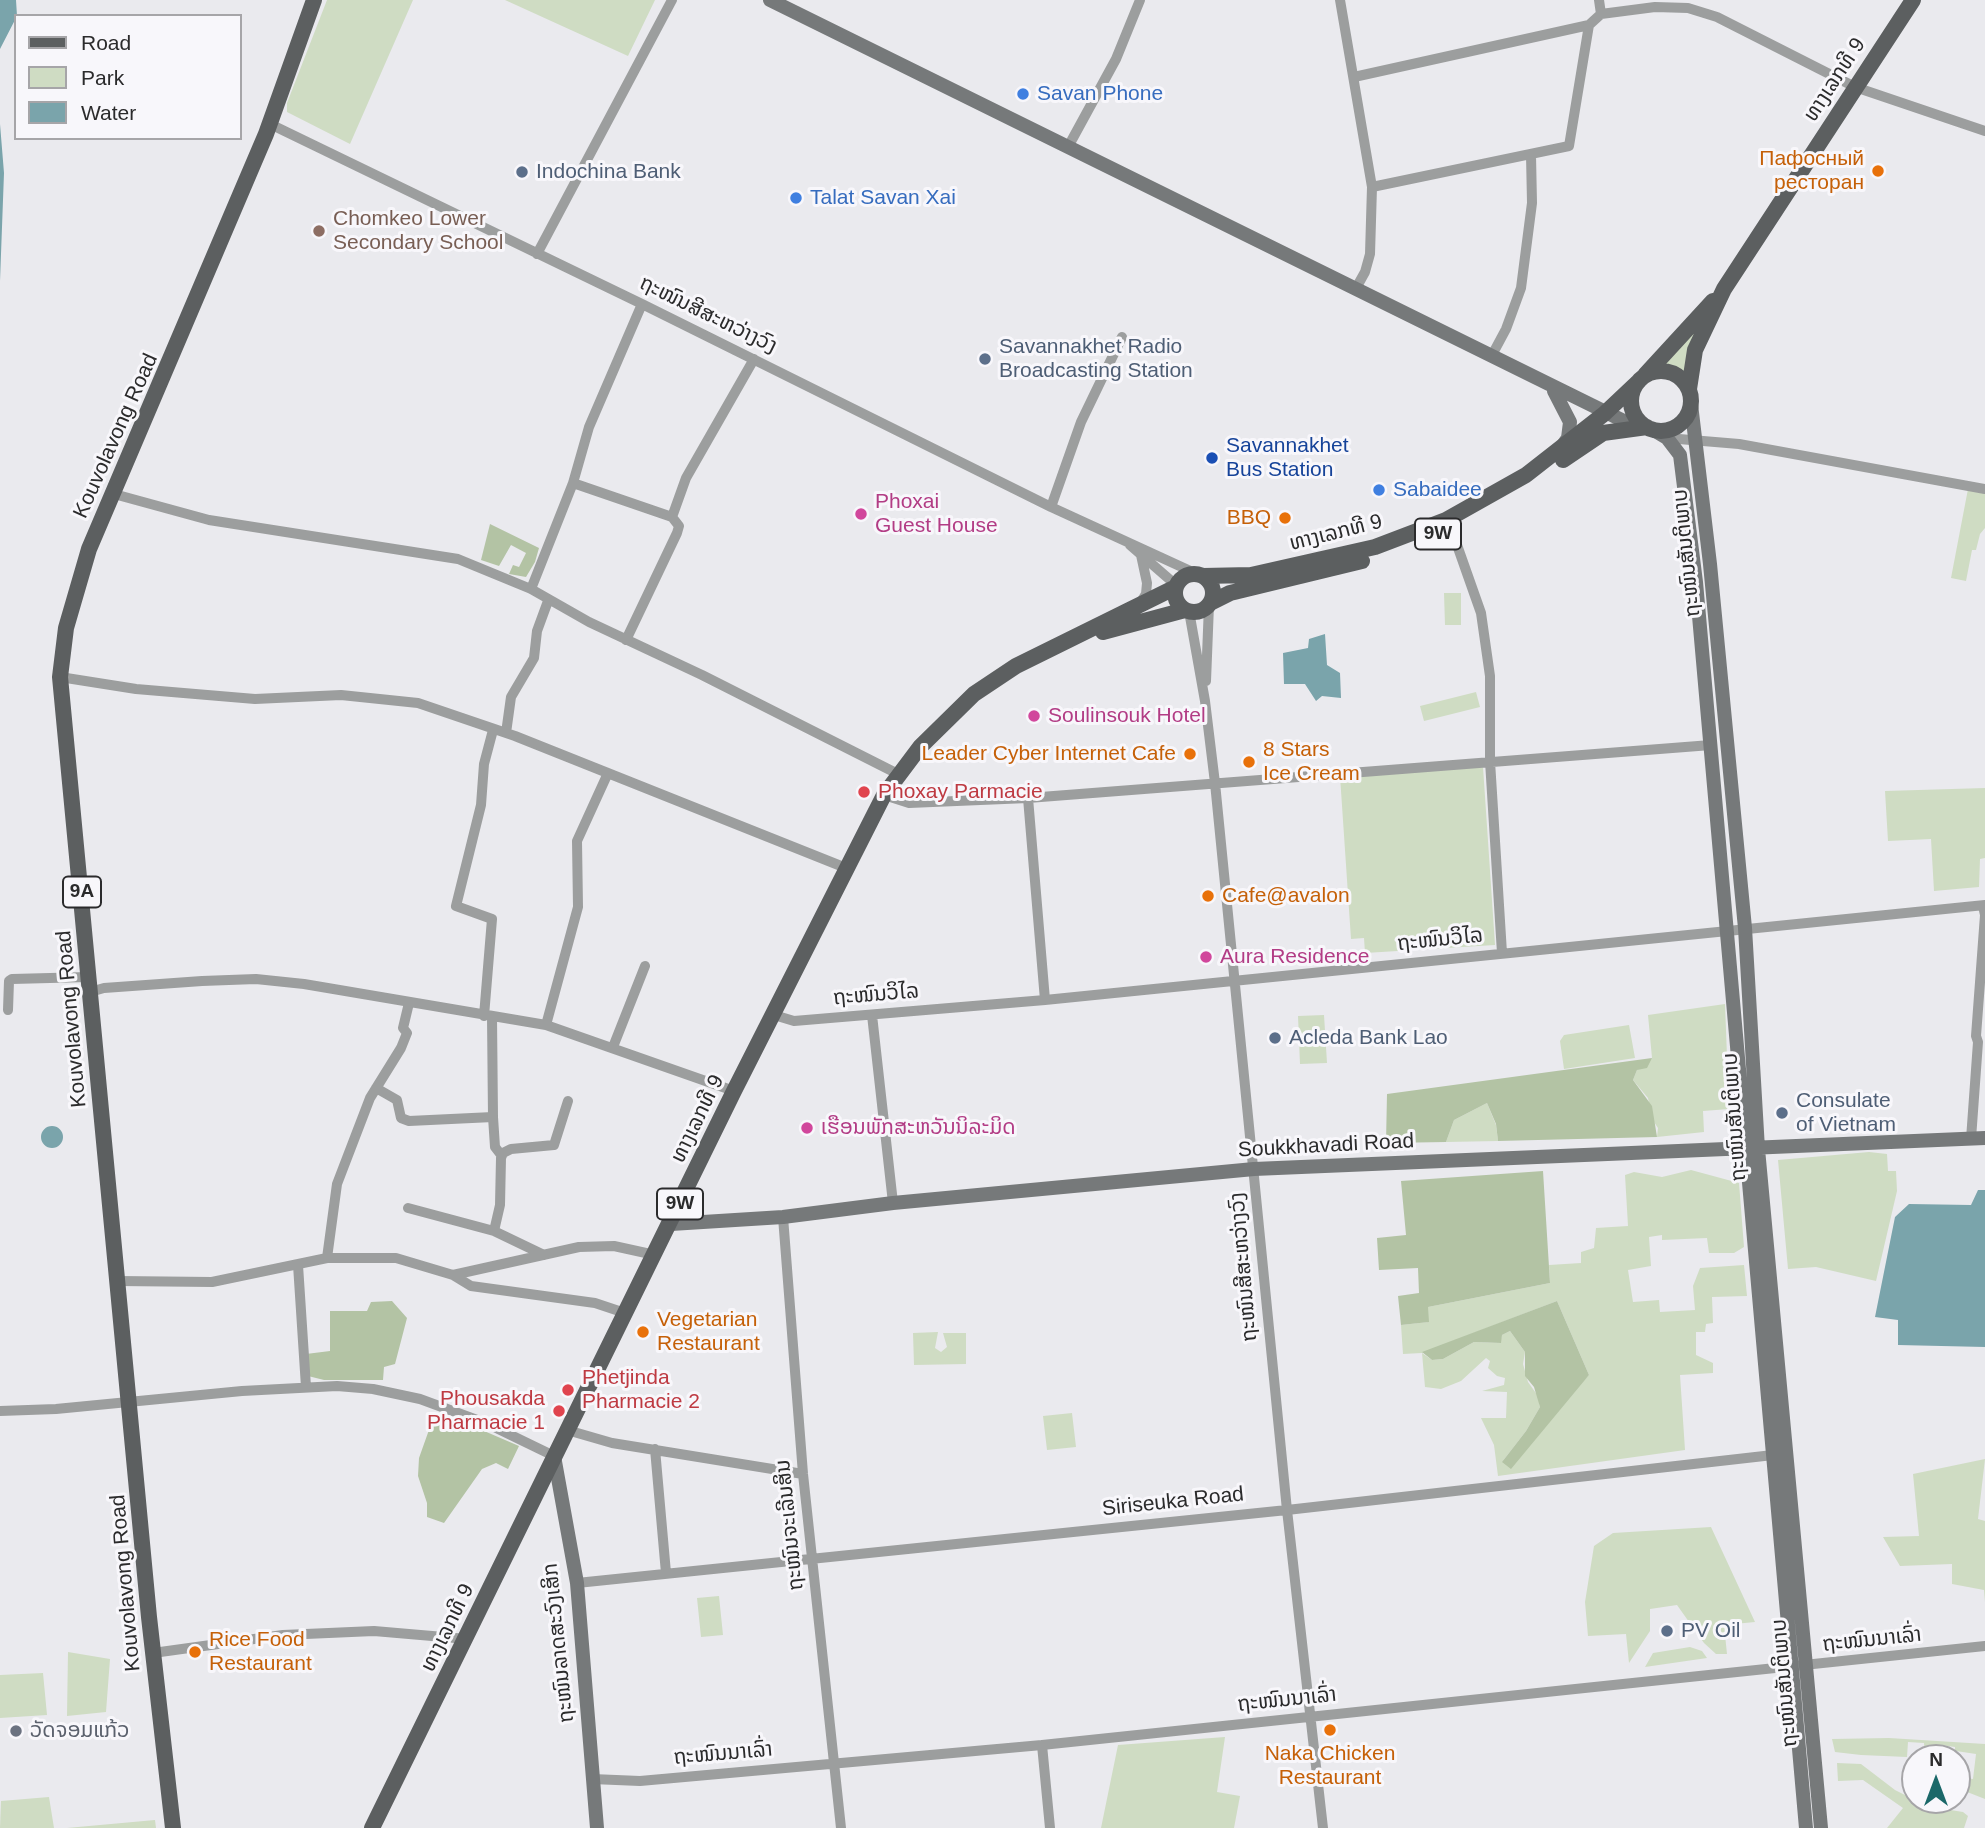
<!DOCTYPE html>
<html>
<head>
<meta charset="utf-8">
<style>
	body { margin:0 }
	#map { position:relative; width:1985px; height:1828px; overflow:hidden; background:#eaeaee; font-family:Helvetica,sans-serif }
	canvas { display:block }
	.legend { position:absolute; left:14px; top:14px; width:228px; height:126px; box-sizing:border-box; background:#f8f7fb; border:2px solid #a6a5a8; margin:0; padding:9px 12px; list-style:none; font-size:21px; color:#2b2b2c }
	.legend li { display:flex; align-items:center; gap:14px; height:35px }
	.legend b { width:35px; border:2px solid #a6a5a8 }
	.north { position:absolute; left:1901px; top:1744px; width:70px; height:70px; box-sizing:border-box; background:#f8f7fb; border:2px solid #a6a5a8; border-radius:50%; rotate:0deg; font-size:19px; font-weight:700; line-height:28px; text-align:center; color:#2b2b2c }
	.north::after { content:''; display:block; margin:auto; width:24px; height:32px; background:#1b6869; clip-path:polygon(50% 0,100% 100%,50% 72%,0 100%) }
</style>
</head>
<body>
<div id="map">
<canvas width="1985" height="1828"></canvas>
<ul class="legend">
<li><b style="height:9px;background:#5c5f60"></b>Road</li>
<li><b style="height:19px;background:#cfdcc3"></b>Park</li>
<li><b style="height:19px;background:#7aa4ab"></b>Water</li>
</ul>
<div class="north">N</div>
</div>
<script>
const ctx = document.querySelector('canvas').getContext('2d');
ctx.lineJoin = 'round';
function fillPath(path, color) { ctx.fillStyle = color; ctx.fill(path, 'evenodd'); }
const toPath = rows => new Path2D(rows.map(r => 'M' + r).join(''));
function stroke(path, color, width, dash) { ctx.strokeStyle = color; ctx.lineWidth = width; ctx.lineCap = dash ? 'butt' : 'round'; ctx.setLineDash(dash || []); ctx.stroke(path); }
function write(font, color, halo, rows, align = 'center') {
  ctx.font = font + ' Helvetica,"Noto Sans Lao",sans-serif'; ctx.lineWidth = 6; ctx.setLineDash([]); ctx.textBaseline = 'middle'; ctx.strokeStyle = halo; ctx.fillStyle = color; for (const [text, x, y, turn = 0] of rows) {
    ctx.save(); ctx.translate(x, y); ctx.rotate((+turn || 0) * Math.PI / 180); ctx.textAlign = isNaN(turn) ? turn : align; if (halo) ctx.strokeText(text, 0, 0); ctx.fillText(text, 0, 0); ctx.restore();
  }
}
fillPath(toPath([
	[327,0,413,0,350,144,287,112,287,103],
	[505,0,655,0,628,56],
	[1697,325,1684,375,1663,366],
	[1968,489,1985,492,1985,528,1980,534,1976,550,1972,550,1966,581,1951,578],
	[1444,593,1461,593,1461,625,1445,625],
	[1476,692,1480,707,1424,721,1420,706],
	[1483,767,1495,945,1365,953,1364,938,1351,939,1340,776],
	[1985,788,1985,858,1980,859,1979,887,1934,891,1931,839,1888,841,1885,791],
	[1725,1004,1729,1109,1703,1111,1704,1132,1657,1137,1658,1128,1652,1119,1648,1098,1633,1080,1637,1070,1652,1058,1648,1015],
	[1324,1015,1327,1063,1300,1064,1298,1016],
	[1629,1025,1635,1058,1564,1069,1560,1041,1564,1035],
	[1487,1103,1496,1125,1498,1141,1446,1142,1454,1120],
	[1869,1152,1887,1154,1888,1171,1896,1171,1897,1191,1876,1281,1816,1267,1788,1269,1778,1160],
	[1691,1170,1739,1183,1744,1247,1734,1253,1709,1253,1707,1238,1662,1240,1662,1235,1649,1237,1651,1266,1628,1270,1633,1302,1659,1300,1660,1312,1695,1310,1693,1286,1700,1268,1744,1265,1747,1296,1712,1297,1713,1323,1706,1324,1705,1332,1696,1332,1696,1355,1713,1363,1713,1373,1680,1375,1685,1450,1498,1476,1494,1445,1481,1418,1506,1418,1507,1392,1482,1391,1504,1385,1505,1378,1497,1376,1488,1368,1490,1361,1486,1358,1461,1381,1441,1389,1425,1387,1422,1353,1403,1354,1401,1325,1428,1322,1428,1307,1550,1283,1549,1265,1581,1263,1581,1252,1594,1248,1596,1228,1628,1226,1625,1175,1634,1172,1662,1177],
	[1557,1301,1589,1375,1502,1462,1526,1431,1540,1407,1538,1396,1528,1382,1523,1364,1525,1352,1510,1331,1502,1335,1500,1343,1474,1342,1443,1359,1432,1360,1422,1353],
	[938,1332,935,1348,941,1352,947,1347,943,1333,966,1333,966,1364,914,1365,913,1333],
	[1072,1413,1076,1447,1047,1450,1043,1416],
	[1985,1459,1978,1519,1985,1521,1985,1602,1984,1590,1952,1584,1952,1564,1900,1566,1883,1537,1919,1536,1913,1474],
	[1711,1527,1755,1622,1724,1625,1727,1654,1716,1654,1704,1643,1677,1605,1650,1609,1650,1631,1629,1663,1626,1634,1588,1636,1585,1602,1594,1546,1613,1533],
	[719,1596,723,1635,701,1637,697,1598],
	[1690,1647,1702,1651,1707,1658,1645,1667,1653,1653],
	[68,1652,110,1659,106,1712,67,1716],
	[43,1673,47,1715,0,1718,0,1675],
	[1225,1737,1217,1792,1240,1796,1234,1828,1101,1828,1118,1745],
	[1889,1738,1985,1744,1985,1799,1957,1788,1957,1777,1973,1779,1976,1754,1956,1751,1955,1758,1955,1747,1940,1745,1938,1758,1937,1748,1927,1747,1925,1758,1924,1743,1908,1742,1907,1757,1861,1755,1835,1752,1832,1739],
	[1837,1763,1861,1764,1895,1790,1915,1800,1938,1803,1938,1808,1963,1812,1968,1816,1964,1828,1887,1828,1903,1808,1863,1780,1838,1781],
	[49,1797,54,1828,0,1828,1,1801],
	[155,1820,156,1828,67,1828]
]), '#cfdcc3');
fillPath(toPath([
	[490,524,539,548,535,562,526,577,509,574,513,565,519,567,526,553,511,545,499,566,481,560],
	[1652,1058,1647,1068,1637,1070,1633,1080,1652,1106,1657,1137,1498,1141,1496,1124,1487,1103,1454,1120,1446,1142,1386,1143,1387,1094],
	[1543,1171,1550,1283,1428,1307,1429,1322,1401,1325,1398,1296,1419,1293,1418,1268,1379,1270,1377,1238,1406,1235,1401,1181],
	[392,1301,407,1318,395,1364,384,1367,383,1380,324,1380,308,1376,306,1354,330,1351,330,1311,367,1311,371,1302],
	[1557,1301,1589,1375,1511,1469,1502,1462,1526,1431,1540,1407,1534,1387,1525,1376,1525,1352,1510,1331,1502,1335,1501,1343,1474,1342,1443,1359,1432,1360,1422,1352],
	[435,1413,447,1415,519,1446,508,1469,496,1463,482,1469,444,1523,427,1517,427,1503,418,1476,419,1458]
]), '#b3c3a4');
fillPath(toPath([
	[0,0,16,0,17,16,0,49],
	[0,124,4,173,0,281],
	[1325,634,1327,665,1340,673,1341,698,1322,696,1316,701,1305,684,1284,684,1283,653,1308,648,1309,639],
	'41 1137a11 11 0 1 1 22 0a11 11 0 1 1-22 0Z',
	[1978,1190,1985,1190,1985,1347,1898,1345,1898,1320,1875,1317,1895,1217,1909,1204,1971,1205]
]), '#7aa4ab');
stroke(toPath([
	[1340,0,1372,187,1370,254,1365,272,1355,290],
	[1601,14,1655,7,1688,8,1717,17,1855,87,1985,131],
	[1354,77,1589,25],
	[270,124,642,304,1051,507,1197,574],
	[1068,147,1116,59,1140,0],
	[1372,187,1569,146,1589,25,1601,14,1599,0],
	[537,254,672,0],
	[1491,357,1506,329,1521,288,1532,203,1531,155],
	[1667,438,1739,444,1985,489],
	[573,483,672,517],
	[114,494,209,520,458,559,531,589,589,622,702,675,898,774],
	[1051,507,1081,422,1122,337],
	[1451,528,1481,613,1490,676,1490,761,1502,953],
	[1130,545,1176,585],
	[531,589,573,483,589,427,642,304],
	[1139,605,1146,594,1147,583,1141,555],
	[1189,611,1205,701,1215,783,1287,1510,1323,1828],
	[626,640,677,533,679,526,672,517,686,478,754,359],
	[60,677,136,689,255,699,341,695,418,703,515,736,846,868],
	[1206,681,1209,605],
	[506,733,511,697,534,658,537,631,548,601],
	[884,795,909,803,1028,798,1711,745],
	[1028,798,1045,1000],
	[90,992,104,988,202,981,256,979,304,984,546,1025,734,1091],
	[8,1010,9,981,12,979,88,977],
	[774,1015,794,1021,1045,1000,1985,905],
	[872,1015,893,1203],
	[484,1016,492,919,456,906,481,805,484,764,493,730],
	[492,1017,493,1117,495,1147,502,1156],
	[546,1025,578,907,577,841,608,773],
	[613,1047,645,966],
	[376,1088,397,1100,401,1118,409,1121,493,1117],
	[1971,1139,1978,1042,1976,1036,1985,915,1983,906],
	[408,1208,494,1231],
	[783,1217,803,1474,841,1828],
	[544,1255,494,1231,500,1205,501,1158,503,1153,511,1149,554,1145,568,1101],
	[327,1258,337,1184,370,1098,401,1048,407,1033,403,1028,409,1003],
	[298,1265,306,1387],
	[453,1275,579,1247,614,1246,655,1255],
	[118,1281,212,1282,327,1258,396,1258,453,1275,471,1286,595,1303,625,1313],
	[0,1411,56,1409,242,1391,337,1386,373,1389,420,1399,488,1424,554,1456],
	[567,1430,612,1443,803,1474],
	[655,1449,666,1573],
	[577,1583,1287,1510,1773,1455],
	[153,1653,283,1635,374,1631,467,1639],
	[1042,1745,1050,1828],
	[592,1779,640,1781,1042,1745,1985,1646]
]), '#9c9e9e', 10);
stroke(toPath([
	[770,0,1636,427],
	[1554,391,1570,422,1568,438,1561,448],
	[1691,404,1710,564,1745,928,1758,1149,1821,1828],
	[1652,429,1667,438,1680,455,1696,582,1806,1828],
	[671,1224,783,1217,893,1203,1254,1169,1985,1138],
	[554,1456,577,1583,597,1828]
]), '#76797a', 14);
stroke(toPath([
	'1631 401a30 30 0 1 1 60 0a30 30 0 1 1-60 0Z',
	[1645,375,1713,301],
	[1689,389,1695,350,1724,289,1913,0],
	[1563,460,1603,433,1647,427],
	'1175 593a19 19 0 1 1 38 0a19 19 0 1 1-38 0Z',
	[1203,576,1251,575,1375,547,1446,520,1526,475,1604,414,1639,381],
	[1210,603,1230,593,1362,561],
	[1103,632,1185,610],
	[173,1828,149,1617,60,677,66,628,89,549,266,134,314,0],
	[372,1828,734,1091,884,795,920,747,974,694,1016,666,1176,587]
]), '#5c5f60', 16);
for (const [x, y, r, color] of [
	[1023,94,7,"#3f7fe0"],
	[1878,171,7,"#e8710a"],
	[522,172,7,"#5c6f8a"],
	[796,198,7,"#3f7fe0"],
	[319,231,7,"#8d6e63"],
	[985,359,7,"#5c6f8a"],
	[1212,458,7,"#1a4fb4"],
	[1379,490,7,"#3f7fe0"],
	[861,514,7,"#d1479c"],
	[1285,518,7,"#e8710a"],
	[1034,716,7,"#d1479c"],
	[1190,754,7,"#e8710a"],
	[1249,762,7,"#e8710a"],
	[864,792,7,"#e0444e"],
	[1208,896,7,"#e8710a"],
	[1206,957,7,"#d1479c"],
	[1275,1038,7,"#5c6f8a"],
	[1782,1113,7,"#5c6f8a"],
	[807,1128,7,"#d1479c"],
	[643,1332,7,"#e8710a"],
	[568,1390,7,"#e0444e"],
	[559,1411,7,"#e0444e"],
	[1667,1631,7,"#5c6f8a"],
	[195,1652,7,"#e8710a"],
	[1330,1730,7,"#e8710a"],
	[16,1731,7,"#6b7280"]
]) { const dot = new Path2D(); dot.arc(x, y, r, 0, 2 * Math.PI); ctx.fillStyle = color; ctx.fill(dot); stroke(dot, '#f8f7fb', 2.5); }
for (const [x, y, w] of [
	[1438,534,46],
	[82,892,38],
	[680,1204,46]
]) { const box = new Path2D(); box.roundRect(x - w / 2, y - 15.5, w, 31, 5); ctx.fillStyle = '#f8f7fb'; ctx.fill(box); stroke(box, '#2b2b2c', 2); }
write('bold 19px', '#2b2b2c', null, [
	["9W",1438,534],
	["9A",82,892],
	["9W",680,1204]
]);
write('21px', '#2b2b2c', '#f8f7fb', [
	["ທາງເລກທີ 9",1835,80,-57],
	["ຖະໜົນສີສະຫວ່າງວົງ",708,315,26],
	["Kouvolavong Road",116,436,-66],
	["ທາງເລກທີ 9",1336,533,-14],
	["ຖະໜົນສັນຕິພາບ",1687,553,-96],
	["ຖະໜົນວິໄລ",1440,940,-6],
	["ຖະໜົນວິໄລ",876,995,-5],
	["Kouvolavong Road",72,1019,-95],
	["ຖະໜົນສັນຕິພາບ",1735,1117,-94],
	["ທາງເລກທີ 9",698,1119,-64],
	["Soukkhavadi Road",1326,1146,-3],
	["ຖະໜົນສີສະຫວ່າງວົງ",1244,1267,-95],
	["Siriseuka Road",1173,1502,-6],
	["ຖະໜົນຈະເລີນສິນ",790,1525,-96],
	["Kouvolavong Road",126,1583,-95],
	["ທາງເລກທີ 9",448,1628,-64],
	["ຖະໜົນນາເລົ່າ",1872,1640,-6],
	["ຖະໜົນລາດສະວົງເສິກ",559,1643,-96],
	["ຖະໜົນສັນຕິພາບ",1785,1683,-95],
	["ຖະໜົນນາເລົ່າ",1287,1700,-6],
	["ຖະໜົນນາເລົ່າ",723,1754,-5]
]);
write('21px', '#366cbe', '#f8f7fb', [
	["Savan Phone",1037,94],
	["Talat Savan Xai",810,198],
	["Sabaidee",1393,490]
], 'left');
write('21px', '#c56008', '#f8f7fb', [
	["Пафосный",1864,159,"right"],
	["ресторан",1864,183,"right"],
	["BBQ",1271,518,"right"],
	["8 Stars",1263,750],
	["Ice Cream",1263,774],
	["Leader Cyber Internet Cafe",1176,754,"right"],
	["Cafe@avalon",1222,896],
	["Vegetarian",657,1320],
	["Restaurant",657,1344],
	["Rice Food",209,1640],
	["Restaurant",209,1664],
	["Naka Chicken",1330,1754,"center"],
	["Restaurant",1330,1778,"center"]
], 'left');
write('21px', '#4e5e75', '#f8f7fb', [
	["Indochina Bank",536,172],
	["Savannakhet Radio",999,347],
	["Broadcasting Station",999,371],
	["Acleda Bank Lao",1289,1038],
	["Consulate",1796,1101],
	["of Vietnam",1796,1125],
	["PV Oil",1681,1631]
], 'left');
write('21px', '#785e54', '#f8f7fb', [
	["Chomkeo Lower",333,219],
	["Secondary School",333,243]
], 'left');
write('21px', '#164399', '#f8f7fb', [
	["Savannakhet",1226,446],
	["Bus Station",1226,470]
], 'left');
write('21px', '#b23c85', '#f8f7fb', [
	["Phoxai",875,502],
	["Guest House",875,526],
	["Soulinsouk Hotel",1048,716],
	["Aura Residence",1220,957],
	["ເຮືອນພັກສະຫວັນນິລະມິດ",821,1128]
], 'left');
write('21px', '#be3a42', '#f8f7fb', [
	["Phoxay Parmacie",878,792],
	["Phetjinda",582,1378],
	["Pharmacie 2",582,1402],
	["Phousakda",545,1399,"right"],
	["Pharmacie 1",545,1423,"right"]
], 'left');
write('21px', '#5b616d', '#f8f7fb', [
	["ວັດຈອມແກ້ວ",30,1731]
], 'left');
</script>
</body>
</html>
